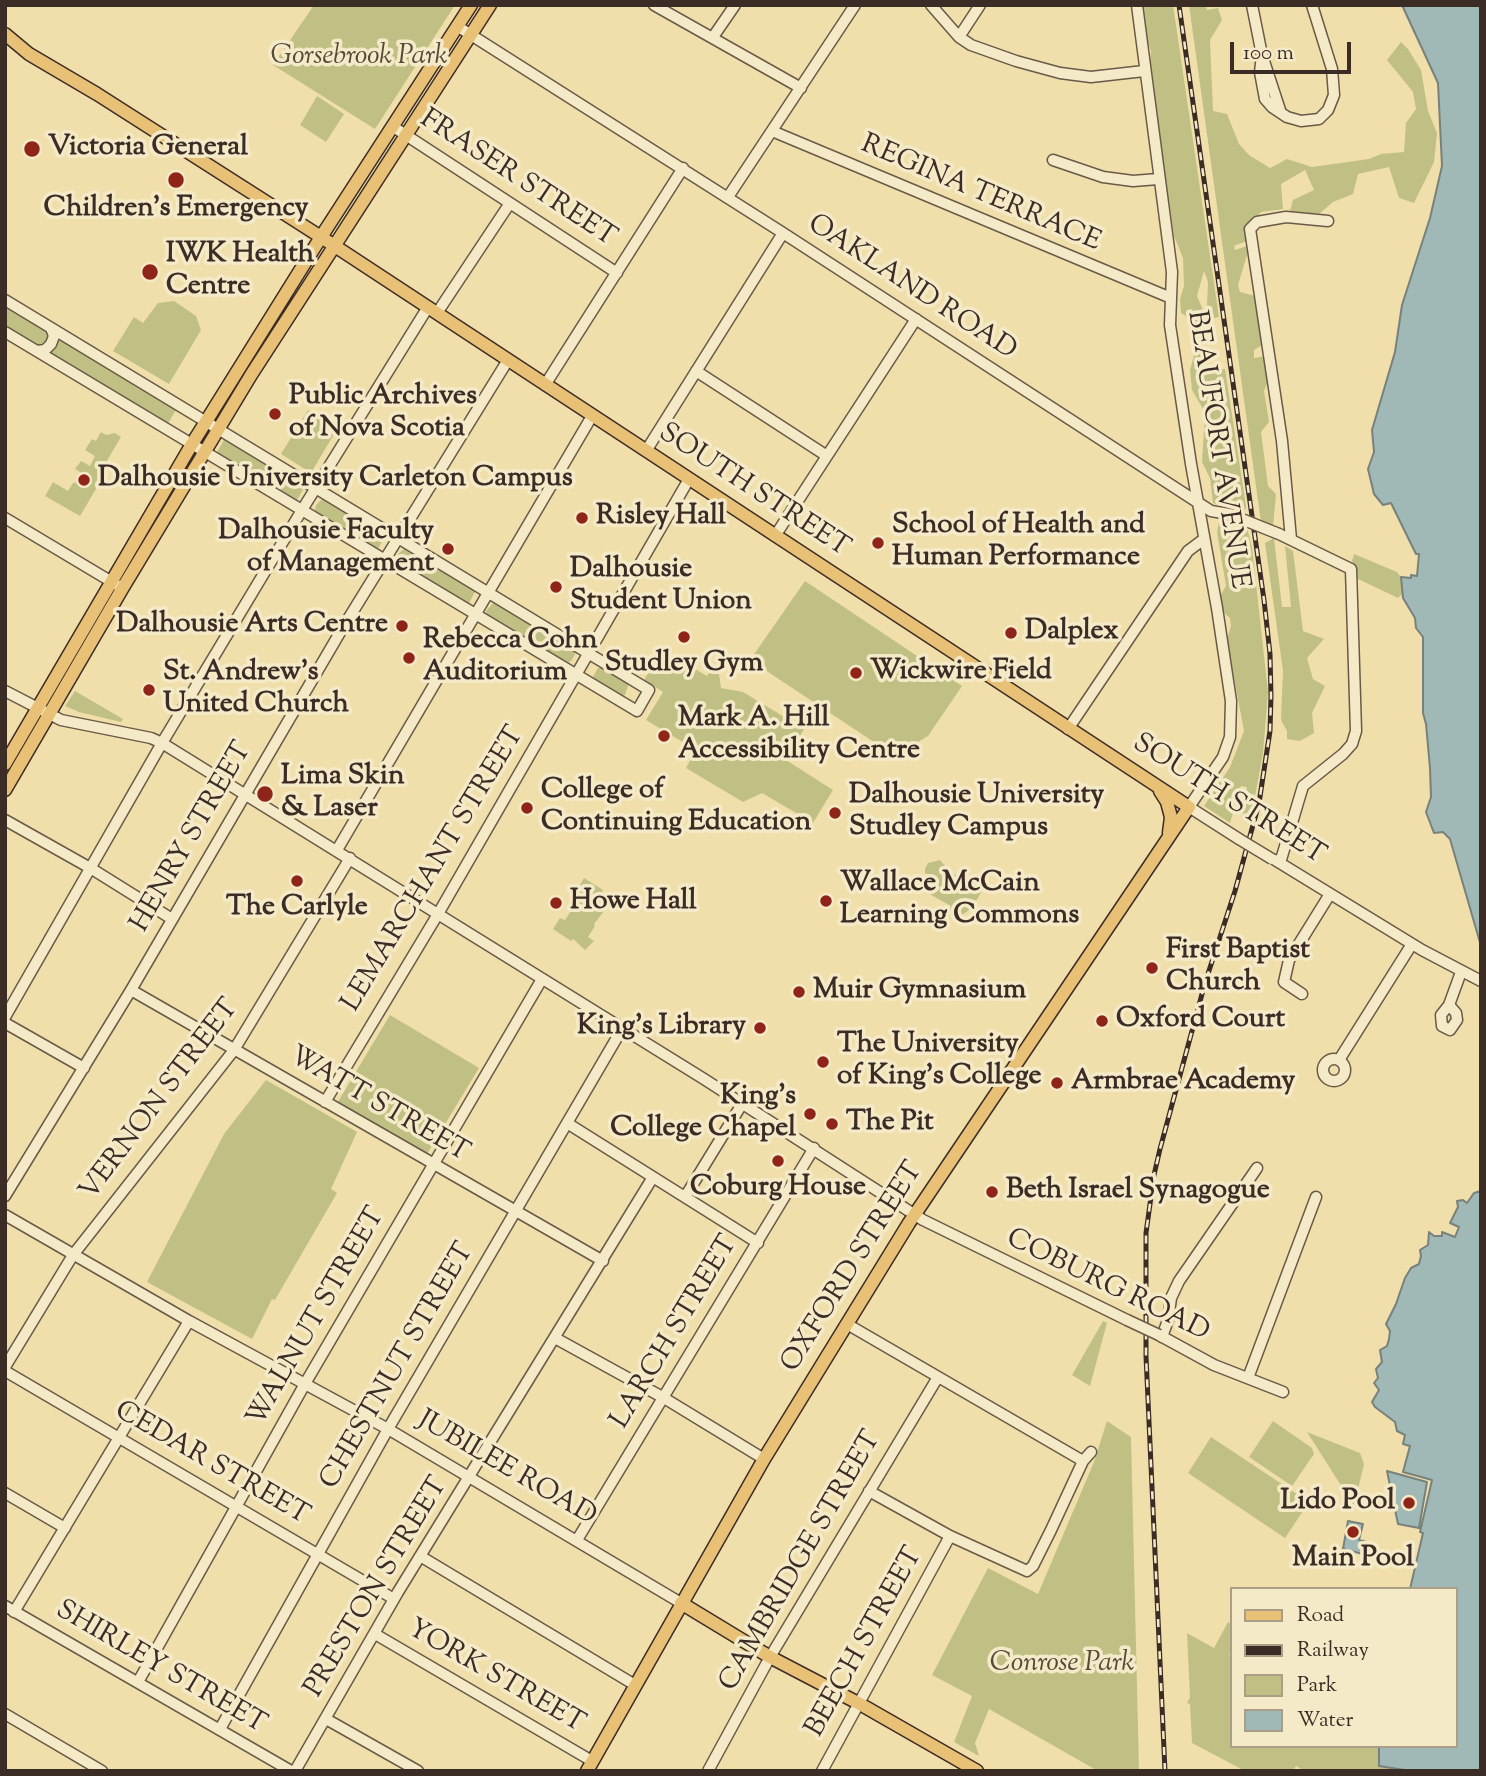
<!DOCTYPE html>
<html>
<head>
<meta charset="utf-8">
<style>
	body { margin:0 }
	#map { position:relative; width:1486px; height:1776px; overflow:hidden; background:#f0dfab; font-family:"Sorts Mill Goudy",serif }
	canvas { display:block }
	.frame { position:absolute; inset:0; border:7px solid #3c2c26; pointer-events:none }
	.legend { position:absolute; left:1230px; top:1587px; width:228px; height:161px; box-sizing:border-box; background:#f5eac8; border:2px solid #ab9e87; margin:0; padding:9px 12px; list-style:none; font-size:21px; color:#3c2c26 }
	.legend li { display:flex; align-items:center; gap:14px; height:35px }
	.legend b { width:35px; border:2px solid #ab9e87 }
	.scale { position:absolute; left:1230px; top:42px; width:121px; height:32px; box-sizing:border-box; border:4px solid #3c2c26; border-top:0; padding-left:9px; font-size:21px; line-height:24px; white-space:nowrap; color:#3c2c26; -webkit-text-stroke:5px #f5eac8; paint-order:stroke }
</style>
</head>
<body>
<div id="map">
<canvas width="1486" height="1776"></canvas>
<div class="frame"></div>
<ul class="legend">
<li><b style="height:9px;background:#e8c076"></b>Road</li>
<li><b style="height:9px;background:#3c2c26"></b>Railway</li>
<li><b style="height:19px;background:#c0c084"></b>Park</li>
<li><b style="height:19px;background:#a0b9b6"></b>Water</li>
</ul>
<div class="scale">100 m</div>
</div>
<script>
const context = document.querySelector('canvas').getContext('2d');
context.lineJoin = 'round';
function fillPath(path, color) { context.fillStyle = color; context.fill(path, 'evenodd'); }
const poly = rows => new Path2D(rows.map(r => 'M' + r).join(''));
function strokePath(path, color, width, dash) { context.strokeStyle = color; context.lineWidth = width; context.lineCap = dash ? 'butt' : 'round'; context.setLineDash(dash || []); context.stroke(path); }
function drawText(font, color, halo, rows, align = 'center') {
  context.font = font + ' "Sorts Mill Goudy",serif'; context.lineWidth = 7; context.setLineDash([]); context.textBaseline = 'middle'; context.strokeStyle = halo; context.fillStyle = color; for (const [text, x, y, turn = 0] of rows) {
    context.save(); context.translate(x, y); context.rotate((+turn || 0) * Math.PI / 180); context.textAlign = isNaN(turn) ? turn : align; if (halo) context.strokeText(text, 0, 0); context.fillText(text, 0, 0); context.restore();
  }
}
fillPath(poly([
	[314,5,455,5,375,129,273,65],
	[1141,5,1173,5,1219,317,1214,318,1207,305,1208,282,1204,271,1197,296,1203,310,1198,320,1205,371,1225,369,1246,506,1244,516,1213,503,1210,478,1202,462,1205,415,1203,409,1192,390,1190,370,1196,348,1190,338,1191,328,1186,316,1181,313,1180,299,1184,286,1183,258,1174,236,1150,69,1151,51,1144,32],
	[1189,5,1206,5,1207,10,1218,8,1222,20,1210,40,1213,111,1227,114,1239,144,1249,155,1270,168,1287,159,1312,167,1369,159,1381,154,1404,152,1406,123,1416,109,1413,92,1387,60,1401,42,1408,49,1421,70,1428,111,1437,133,1434,162,1414,203,1399,198,1389,167,1358,174,1353,194,1333,202,1319,214,1290,211,1293,200,1314,190,1305,170,1281,184,1283,209,1261,212,1247,229,1249,240,1234,246,1235,250,1250,245,1238,285,1240,292,1255,296,1264,344,1254,350,1254,358,1266,356,1269,378,1264,391,1269,422,1261,432,1268,486,1276,494,1273,527,1261,522],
	[317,96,344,114,326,142,300,125],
	[174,301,196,316,201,330,169,384,113,351,134,317,143,323,158,303],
	[5,306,48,332,49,342,40,347,5,327],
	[57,337,176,410,167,425,48,352],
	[308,410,337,429,311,473,281,454],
	[101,432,106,435,115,433,121,437,102,469,106,472,80,516,45,496,53,482,68,491,73,483,78,482,81,477,80,472,75,469,81,461,90,466,95,456,85,450,92,439,96,441],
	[225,438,305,486,296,502,216,454],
	[322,499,383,535,384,538,378,549,374,549,314,513,316,505],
	[1228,520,1247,528,1252,547,1268,692,1263,753,1250,824,1242,819,1247,787,1241,786,1230,823,1204,806,1230,767,1244,731,1227,640,1231,626,1230,618,1222,611,1219,598,1226,586,1217,532,1219,522],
	[1274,538,1282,607,1291,607,1285,546,1293,551,1303,631,1324,639,1307,658,1313,679,1325,686,1312,713,1314,733,1300,741,1287,739,1287,731,1281,720,1283,671,1265,543],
	[404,549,476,590,468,605,396,562,398,554],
	[1354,554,1397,572,1401,577,1402,594,1398,598,1358,579,1352,561],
	[805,581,962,686,928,736,895,756,750,660],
	[494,602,576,652,572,660,568,663,486,615,486,611],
	[656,660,675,671,681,661,707,676,711,670,719,674,721,688,743,692,804,729,786,760,833,790,813,823,762,793,743,802,686,768,696,750,646,720,663,692,644,680],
	[598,668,602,668,629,683,625,695,620,696,594,680,593,677],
	[75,691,123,719,121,722,79,712,65,706],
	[940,860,949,871,961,878,974,885,978,879,986,884,972,908,962,915,961,921,949,910,951,906,926,892,935,881,934,877,925,873,925,869,928,863],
	[584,878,603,890,602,892,617,899,614,909,608,906,594,924,595,926,588,937,594,941,585,950,573,939,571,941,553,929,560,918,565,920,582,894,577,890],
	[390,1015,479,1068,427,1154,336,1105],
	[266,1080,357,1132,331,1189,337,1193,275,1300,272,1299,252,1339,147,1282,224,1134],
	[1103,1321,1107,1323,1090,1386,1072,1375],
	[1107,1421,1131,1437,1139,1771,1098,1771,989,1709,975,1743,979,1756,954,1742,972,1696,932,1675,988,1568,1038,1594,1094,1462],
	[1273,1421,1312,1448,1314,1454,1292,1486,1249,1457],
	[1307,1432,1360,1453,1364,1464,1354,1506],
	[1211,1437,1309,1502,1285,1538,1188,1473],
	[1228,1622,1232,1625,1232,1650,1229,1655,1232,1658,1232,1746,1379,1747,1381,1762,1411,1771,1305,1771,1296,1766,1293,1771,1245,1771,1192,1743,1190,1704,1187,1703,1190,1697,1187,1633,1214,1648]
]), '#c0c084');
const water = poly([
	[1402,5,1481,5,1481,946,1450,839,1443,832,1434,833,1426,812,1431,797,1430,768,1426,724,1423,713,1423,637,1416,628,1415,618,1403,598,1401,577,1411,578,1411,575,1417,576,1419,554,1416,554,1391,503,1383,505,1374,494,1368,469,1374,452,1372,430,1395,352,1402,305,1430,218,1442,166,1438,83,1402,5],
	[1481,1191,1481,1771,1411,1771,1379,1766,1379,1747,1376,1746,1456,1746,1456,1589,1410,1589,1423,1533,1420,1532,1432,1480,1403,1472,1410,1446,1403,1444,1405,1435,1397,1431,1395,1422,1375,1407,1372,1402,1379,1390,1374,1383,1378,1378,1376,1369,1382,1362,1380,1350,1387,1346,1389,1339,1390,1331,1386,1324,1396,1304,1405,1278,1411,1268,1419,1264,1421,1256,1420,1250,1428,1245,1429,1232,1434,1236,1442,1236,1442,1232,1455,1237,1459,1227,1450,1223,1458,1207,1457,1201,1463,1200,1467,1203,1474,1193,1481,1191],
	[1387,1471,1427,1482,1419,1528,1398,1524,1387,1471],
	[1348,1521,1363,1524,1359,1540,1370,1543,1367,1555,1343,1549,1348,1521]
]);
fillPath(water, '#a0b9b6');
strokePath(water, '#78817c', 2);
const minor = poly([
	[654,5,801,88],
	[931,5,959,37,971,45,1016,61,1060,73,1091,77,1144,71],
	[1137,5,1172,272,1170,325,1191,464,1217,608,1231,701,1230,737,1223,757,1189,807,1239,839],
	[1252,5,1262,55,1280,110],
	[457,26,783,233,1211,511,1229,514],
	[713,37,735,5],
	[959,37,980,5],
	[1262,55,1260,72,1265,99,1272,107,1287,117,1301,121,1319,119,1328,110,1334,95,1332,69,1312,5],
	[392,126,617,273],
	[772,131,1171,298],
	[1053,160,1103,177,1133,181,1158,179],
	[728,197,855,5],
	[5,300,649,690,637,711,5,332],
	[437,313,510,203],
	[37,351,45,350,51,344,54,336,51,328],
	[696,371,827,456],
	[545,385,683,168],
	[646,451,783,233],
	[5,518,117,585],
	[1279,534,1351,569,1356,731,1352,744,1343,754,1303,786,1280,863],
	[775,536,916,319],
	[1291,539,1282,441,1250,229,1257,222,1286,217,1328,221],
	[5,691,61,720,151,738,162,743,704,1079,923,1220,1127,1320],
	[1068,729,1188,551,1204,539],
	[5,820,92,869,172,919],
	[337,850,592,416],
	[1275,860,1422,950,1481,981],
	[131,990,603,1261],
	[1302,994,1284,982,1289,960,1330,894],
	[1449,1005,1456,1013,1457,1020,1450,1030,1442,1026,1441,1015,1449,1005,1461,972],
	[5,1017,162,743,302,510,428,307],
	[5,1023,84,1068],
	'1323 1070a11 11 0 1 1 22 0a11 11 0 1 1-22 0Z',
	[1339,1060,1412,944],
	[325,1102,438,914,689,479],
	[567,1123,758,1243],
	[5,1196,131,990,342,629,508,360],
	[685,1197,742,1104],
	[5,1215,189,1321,388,1429,681,1603],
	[847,1324,1083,1461],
	[1159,1335,1214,1365,1283,1392],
	[1162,1337,1168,1320,1171,1298,1179,1281,1257,1168],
	[555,1338,664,1398,764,1459],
	[5,1367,73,1255,234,1050,350,858],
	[5,1371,394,1599],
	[1248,1378,1316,1197],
	[869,1491,950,1536,1027,1571,1033,1566,1051,1530,1083,1461,1091,1452],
	[5,1493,65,1528],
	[577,1540,814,1148],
	[420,1556,635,1685],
	[5,1606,291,1771],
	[14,1612,189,1321],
	[375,1634,592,1761],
	[138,1682,306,1382,542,979],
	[5,1714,102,1771],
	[326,1719,418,1771],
	[220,1729,388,1429,622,1029],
	[295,1771,398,1592,653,1177],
	[708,1771,770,1657,938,1377],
	[822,1771,950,1536]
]);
const major = poly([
	[5,34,29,54,97,94,321,237,1189,807,909,1223,764,1459,587,1771],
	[5,764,192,444,321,237,471,5],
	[5,790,122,589,251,375,490,5],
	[1160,791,1167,802,1171,817,1169,833],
	[681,1603,770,1657,860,1704,977,1771]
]);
strokePath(minor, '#695947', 13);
strokePath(major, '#3c2c26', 15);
strokePath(minor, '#f5eac8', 10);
strokePath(major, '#e8c076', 12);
const rail = poly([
	[1165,1771,1146,1356,1146,1233,1154,1175,1160,1149,1205,983,1235,891,1259,803,1270,731,1271,696,1270,654,1264,600,1179,5]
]);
strokePath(rail, '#3c2c26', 5);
strokePath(rail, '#f5eac8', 2.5, [8]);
const minorBridge = poly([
	[1229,514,1279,534],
	[1239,839,1272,859],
	[1127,1320,1159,1335]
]);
strokePath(minorBridge, '#695947', 13, []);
strokePath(minorBridge, '#f5eac8', 10);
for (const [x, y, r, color] of [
	[32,149,9,"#8f2418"],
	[176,180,9,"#8f2418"],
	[150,272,9,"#8f2418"],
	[275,414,7,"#8f2418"],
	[84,480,7,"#8f2418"],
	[582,518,7,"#8f2418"],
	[878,543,7,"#8f2418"],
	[448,549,7,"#8f2418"],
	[556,587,7,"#8f2418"],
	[402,626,7,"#8f2418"],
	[1011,633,7,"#8f2418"],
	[684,637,7,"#8f2418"],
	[409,658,7,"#8f2418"],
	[856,673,7,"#8f2418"],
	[149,690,7,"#8f2418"],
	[664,736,7,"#8f2418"],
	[265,794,9,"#8f2418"],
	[527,808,7,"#8f2418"],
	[835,813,7,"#8f2418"],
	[297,881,7,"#8f2418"],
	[826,901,7,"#8f2418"],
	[556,903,7,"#8f2418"],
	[1152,968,7,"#8f2418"],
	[799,992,7,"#8f2418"],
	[1102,1021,7,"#8f2418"],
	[760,1028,7,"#8f2418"],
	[823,1062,7,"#8f2418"],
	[1057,1083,7,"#8f2418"],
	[810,1114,7,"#8f2418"],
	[832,1124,7,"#8f2418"],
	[778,1161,7,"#8f2418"],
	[992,1192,7,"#8f2418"],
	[1409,1503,7,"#8f2418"],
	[1353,1532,7,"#8f2418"]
]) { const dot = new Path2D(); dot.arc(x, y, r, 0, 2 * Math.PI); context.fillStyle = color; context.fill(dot); strokePath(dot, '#f5eac8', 2.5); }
drawText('italic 28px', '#564a39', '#f5eac8', [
	["Gorsebrook Park",359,58],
	["Conrose Park",1062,1665]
]);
drawText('bold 28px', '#3c2c26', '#f5eac8', [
	["Victoria General",48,149],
	["Children's Emergency",176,210,"center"],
	["IWK Health",166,256],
	["Centre",166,288],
	["Public Archives",289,398],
	["of Nova Scotia",289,430],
	["Dalhousie University Carleton Campus",98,480],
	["Risley Hall",596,518],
	["School of Health and",892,527],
	["Human Performance",892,559],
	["Dalhousie Faculty",434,533,"right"],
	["of Management",434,565,"right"],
	["Dalhousie",570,571],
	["Student Union",570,603],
	["Dalhousie Arts Centre",388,626,"right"],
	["Dalplex",1025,633],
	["Rebecca Cohn",423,642],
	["Auditorium",423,674],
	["Studley Gym",684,665,"center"],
	["Wickwire Field",870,673],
	["St. Andrew's",163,674],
	["United Church",163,706],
	["Mark A. Hill",678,720],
	["Accessibility Centre",678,752],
	["Lima Skin",281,778],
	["& Laser",281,810],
	["College of",541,792],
	["Continuing Education",541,824],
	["Dalhousie University",849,797],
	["Studley Campus",849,829],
	["Wallace McCain",840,885],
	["Learning Commons",840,917],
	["Howe Hall",570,903],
	["The Carlyle",297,909,"center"],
	["First Baptist",1166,952],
	["Church",1166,984],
	["Muir Gymnasium",813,992],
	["Oxford Court",1116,1021],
	["King's Library",746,1028,"right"],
	["The University",837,1046],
	["of King's College",837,1078],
	["Armbrae Academy",1071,1083],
	["King's",796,1098,"right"],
	["College Chapel",796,1130,"right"],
	["The Pit",846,1124],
	["Coburg House",778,1189,"center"],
	["Beth Israel Synagogue",1006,1192],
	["Lido Pool",1395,1503,"right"],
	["Main Pool",1353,1560,"center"]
], 'left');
drawText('28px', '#3c2c26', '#f5eac8', [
	["FRASER STREET",517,180,33],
	["REGINA TERRACE",980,195,23],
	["OAKLAND ROAD",911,289,33],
	["BEAUFORT AVENUE",1216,450,81],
	["SOUTH STREET",753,492,33],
	["SOUTH STREET",1228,801,32],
	["HENRY STREET",193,838,-60],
	["LEMARCHANT STREET",435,870,-59],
	["VERNON STREET",161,1101,-53],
	["WATT STREET",378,1106,30],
	["OXFORD STREET",854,1268,-58],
	["COBURG ROAD",1107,1287,26],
	["WALNUT STREET",318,1318,-60],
	["LARCH STREET",676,1333,-59],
	["CHESTNUT STREET",399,1367,-60],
	["CEDAR STREET",211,1465,30],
	["JUBILEE ROAD",506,1470,30],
	["CAMBRIDGE STREET",802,1562,-60],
	["PRESTON STREET",378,1588,-59],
	["BEECH STREET",866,1643,-61],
	["SHIRLEY STREET",160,1669,30],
	["YORK STREET",495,1678,30]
]);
</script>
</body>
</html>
